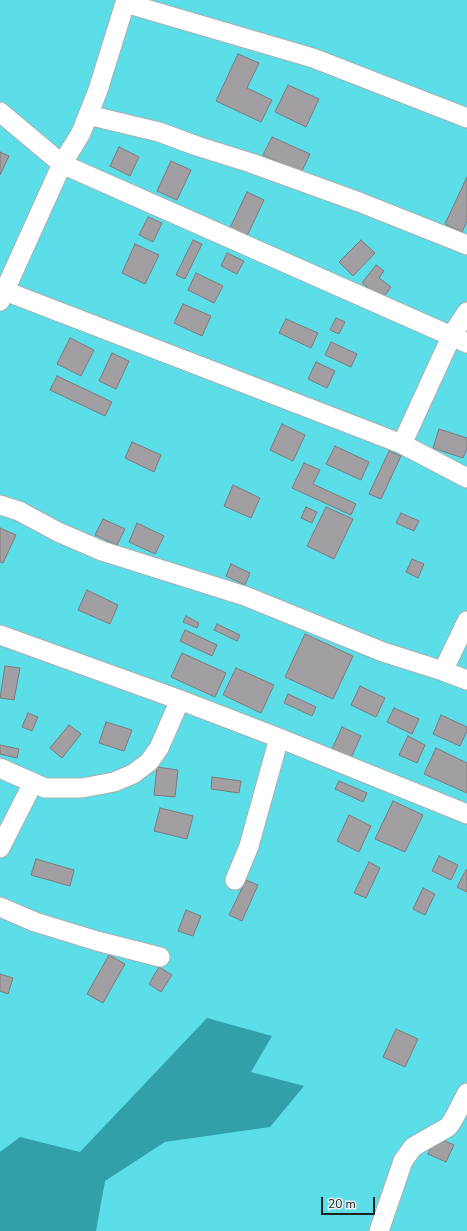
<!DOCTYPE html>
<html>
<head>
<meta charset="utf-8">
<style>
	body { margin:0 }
	#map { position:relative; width:467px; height:1231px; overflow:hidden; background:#dbe1e1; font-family:"Nunito Sans",sans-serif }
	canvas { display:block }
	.scale { position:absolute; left:321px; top:1197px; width:54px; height:18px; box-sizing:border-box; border:2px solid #202222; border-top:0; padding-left:5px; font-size:12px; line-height:14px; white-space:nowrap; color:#202222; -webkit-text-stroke:3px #e8eeee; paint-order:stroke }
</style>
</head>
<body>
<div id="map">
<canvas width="467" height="1231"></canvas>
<div class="scale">20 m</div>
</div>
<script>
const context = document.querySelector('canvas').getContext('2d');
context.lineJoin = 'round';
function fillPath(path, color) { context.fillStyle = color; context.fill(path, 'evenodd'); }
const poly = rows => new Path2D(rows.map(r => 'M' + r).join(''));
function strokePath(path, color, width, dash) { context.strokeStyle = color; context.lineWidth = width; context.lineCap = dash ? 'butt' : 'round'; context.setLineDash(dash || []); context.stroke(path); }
fillPath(poly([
	[0,0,467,0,467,1231,0,1231]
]), '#5cdee9');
fillPath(poly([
	[207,1018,272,1036,251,1072,304,1086,270,1127,165,1142,105,1181,96,1231,0,1231,0,1152,20,1137,80,1152]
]), '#32a0a9');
const building = poly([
	[238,54,259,63,247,88,272,100,261,122,216,101,238,54],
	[288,85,319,99,306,127,275,112,288,85],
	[272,137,310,154,301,173,263,155,272,137],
	[119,147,139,157,130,176,110,166,119,147],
	[0,152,9,156,0,175,0,152],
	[171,161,191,170,177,200,157,191,171,161],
	[467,177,467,221,462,232,445,224,467,177],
	[247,192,264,200,247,236,230,228,247,192],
	[148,217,162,223,153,242,139,235,148,217],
	[193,240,202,244,185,279,176,275,193,240],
	[361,240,375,253,353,276,339,262,361,240],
	[135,244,159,255,145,284,122,273,135,244],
	[227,253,244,261,237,274,221,266,227,253],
	[376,265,384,271,379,278,391,287,382,299,362,283,376,265],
	[196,273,223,286,214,303,188,290,196,273],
	[183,304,211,316,202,336,174,323,183,304],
	[336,318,345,322,339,334,330,330,336,318],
	[286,319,318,333,311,348,279,333,286,319],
	[70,338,94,350,81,376,57,364,70,338],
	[331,342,357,354,351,367,325,355,331,342],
	[112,353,129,361,116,389,99,381,112,353],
	[316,362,335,371,327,388,308,379,316,362],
	[57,376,112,402,105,416,50,390,57,376],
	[282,424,305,435,293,461,270,450,282,424],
	[439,429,467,438,467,448,463,458,433,448,439,429],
	[132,442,161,455,154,472,125,458,132,442],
	[335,446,369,462,361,480,326,464,335,446],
	[389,451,401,456,381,499,369,494,389,451],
	[304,463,320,470,313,484,356,504,351,515,292,488,304,463],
	[233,485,260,498,251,518,224,506,233,485],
	[306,507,317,512,312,523,301,518,306,507],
	[326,507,353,519,334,559,307,546,326,507],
	[401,513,419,521,414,531,396,523,401,513],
	[103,519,125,529,117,545,95,535,103,519],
	[137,523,164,536,155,554,129,542,137,523],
	[0,528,16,535,3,563,0,562,0,528],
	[412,559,424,564,418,578,406,572,412,559],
	[231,564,250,573,245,585,226,576,231,564],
	[87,590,118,605,110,624,78,610,87,590],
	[186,616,199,623,197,628,183,622,186,616],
	[217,624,240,635,237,641,214,630,217,624],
	[185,630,217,645,212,656,180,641,185,630],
	[305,634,353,656,333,699,285,677,305,634],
	[182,653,226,673,215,697,171,677,182,653],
	[5,666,20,668,14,700,0,698,5,666],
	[236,668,274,685,261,713,223,695,236,668],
	[360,686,385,698,376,717,351,705,360,686],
	[288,694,316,707,312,716,284,703,288,694],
	[394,708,419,719,412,734,387,722,394,708],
	[28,713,38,717,32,731,22,727,28,713],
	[441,715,467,727,467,731,460,746,433,734,441,715],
	[106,722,132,730,124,751,99,743,106,722],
	[69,725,81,734,62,758,50,748,69,725],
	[342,727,361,736,351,758,332,749,342,727],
	[408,736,425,745,417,763,399,755,408,736],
	[0,745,19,749,17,758,0,754,0,745],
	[436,748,467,763,467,793,424,774,436,748],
	[157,767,178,770,175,797,154,795,157,767],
	[212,777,241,781,239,793,211,789,212,777],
	[339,781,367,793,363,802,335,789,339,781],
	[393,801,423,815,405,852,375,839,393,801],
	[160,808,193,816,187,839,154,831,160,808],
	[349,815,371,826,359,852,337,841,349,815],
	[439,856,458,865,451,880,432,871,439,856],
	[36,859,74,870,70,886,31,875,36,859],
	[369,862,380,868,366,898,354,893,369,862],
	[466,870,467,870,467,892,457,887,466,870],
	[246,880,258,885,242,921,229,915,246,880],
	[423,888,435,894,425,915,413,909,423,888],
	[186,910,201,916,193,936,178,931,186,910],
	[109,955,125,964,103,1003,87,994,109,955],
	[159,967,172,975,161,992,149,984,159,967],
	[0,974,13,978,8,994,0,991,0,974],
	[396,1029,418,1039,405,1067,383,1057,396,1029],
	[436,1137,454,1145,446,1162,428,1154,436,1137]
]);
fillPath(building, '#a29fa2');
strokePath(building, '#7e7a7e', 1);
const street = poly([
	[125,3,313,58,467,118],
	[0,112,62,164,467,343],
	[88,115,159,132,197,146,251,163,359,202,467,245],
	[0,289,402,444,467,478],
	[0,301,62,164,81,133,98,90,126,0],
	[402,444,452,335,467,312],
	[0,505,19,511,58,532,102,551,245,596,383,652,443,671,467,680],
	[0,635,180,700,279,738,467,814],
	[443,671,467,621],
	[0,768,45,788,82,788,114,782,133,774,149,762,159,748,180,700],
	[0,848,33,783],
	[235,880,249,846,279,738],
	[0,907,35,922,97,941,160,957],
	[379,1231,403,1161,413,1147,448,1127,453,1120,467,1093]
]);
strokePath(street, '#a9aeaf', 21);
strokePath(street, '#fff', 19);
</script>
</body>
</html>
